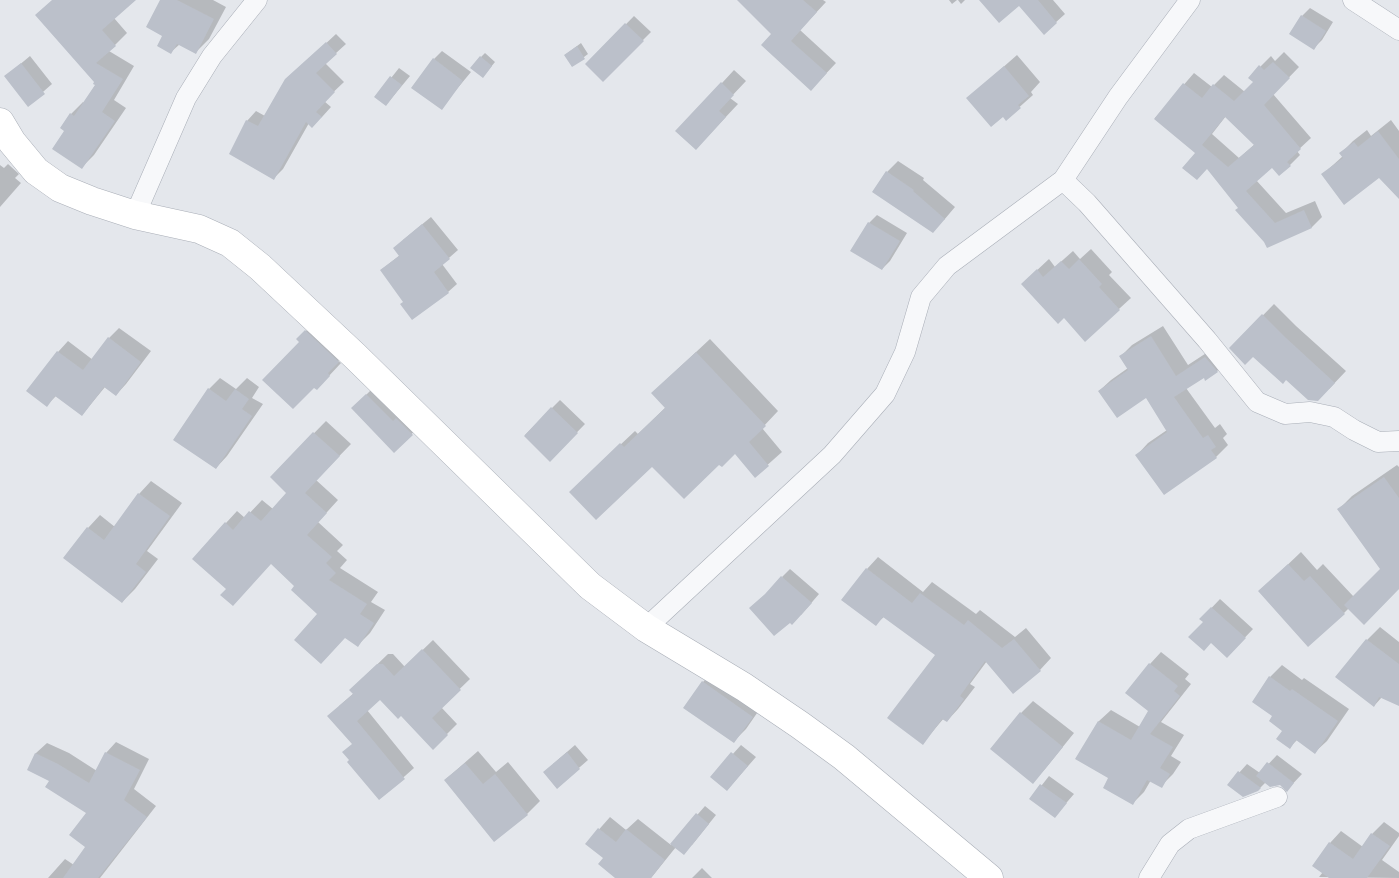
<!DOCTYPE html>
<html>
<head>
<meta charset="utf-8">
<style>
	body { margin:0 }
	canvas { display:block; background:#e4e7ec }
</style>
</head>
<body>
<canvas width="1399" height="878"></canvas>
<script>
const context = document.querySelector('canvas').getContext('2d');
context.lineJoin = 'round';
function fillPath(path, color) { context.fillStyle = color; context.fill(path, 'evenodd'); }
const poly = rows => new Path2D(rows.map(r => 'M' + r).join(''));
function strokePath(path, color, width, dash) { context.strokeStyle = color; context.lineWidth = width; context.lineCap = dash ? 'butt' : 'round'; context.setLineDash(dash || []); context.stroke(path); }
fillPath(poly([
	[52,0,133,0,114,18,127,33,109,51,134,66,114,100,126,108,94,155,82,167,66,130,71,114,83,102,84,103,96,84,96,81],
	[162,0,213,0,226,7,209,39,196,52,180,44,171,52,164,36],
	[739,0,823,0,826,2,800,30,836,63,820,80],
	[949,0,957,0,952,4],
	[958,0,965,0,961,4],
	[1032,0,1053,0,1065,14,1044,33],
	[1310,8,1333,22,1322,40,1314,48,1302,16],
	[634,16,651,32,603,80,587,64],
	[336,34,346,44,325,63,344,82,324,101,331,107,322,117,309,123,283,169,274,178,247,121,256,111,265,116,293,74],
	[581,43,588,54,572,66,565,55],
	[442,51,471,72,441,108,434,59],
	[1284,52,1299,67,1273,94,1311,138,1297,151,1300,155,1290,165,1272,167,1256,180,1286,213,1315,201,1322,217,1312,227,1268,246,1197,152,1155,118,1194,73,1212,87,1224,75,1245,92,1254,82,1249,78,1271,56,1275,61],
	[1226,116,1255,144,1239,158,1212,134],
	[485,53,495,62,486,73,481,57],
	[1017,55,1040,82,1031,92,1033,95,1006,119,1003,116,968,98],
	[30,56,52,84,28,105,6,76],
	[399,68,410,76,386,105,376,97],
	[734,70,746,81,730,98,738,104,708,136,722,83],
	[1391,120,1399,131,1399,197,1379,176,1323,174,1343,156,1341,153,1353,141,1367,130,1371,136],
	[898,161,924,178,923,180,955,207,944,220,887,172],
	[8,164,19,174,15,178,21,183,0,207,0,165,4,168],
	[877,215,907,233,890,261,882,269,869,223],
	[431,217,458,250,442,264,457,284,448,292,381,270,400,255,403,240],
	[1091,249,1112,272,1109,275,1131,298,1085,340,1034,273,1049,259,1055,267,1073,251,1080,259],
	[1274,304,1296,326,1346,371,1329,389,1286,379,1253,355,1231,348],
	[317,320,349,350,338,361,341,363,328,377,314,386,301,342,298,339],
	[1163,326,1188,365,1217,346,1229,360,1217,371,1204,377,1186,388,1215,428,1220,424,1227,434,1223,438,1228,445,1216,457,1164,493,1137,455,1148,443,1167,430,1146,396,1099,391,1111,380,1128,368,1121,356,1132,345],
	[119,328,151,351,126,384,116,395,105,387,82,415,56,396,47,405,28,391,58,352,68,341,93,360,109,338],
	[710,339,778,411,762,428,782,452,755,476,735,453,719,463,652,465,585,478,635,431,638,434,666,407,667,379],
	[220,378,236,389,247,378,259,387,252,398,263,404,227,456,216,468,209,389],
	[379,382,425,421,394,451,353,408],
	[560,400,585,424,550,460,525,435],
	[326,421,351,444,316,480,338,500,318,522,343,545,337,551,347,560,340,568,378,592,371,602,385,610,370,633,358,645,319,614,296,586,271,563,227,589,226,523,237,511,245,518,262,500,273,509,288,493,271,477],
	[1397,465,1399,467,1399,589,1349,608,1344,613,1260,591,1301,552,1317,570,1323,564,1354,597,1382,569,1339,509,1352,496],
	[151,481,182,503,147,551,158,559,135,589,122,602,88,528,100,515,115,527,139,494],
	[878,557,923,592,932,582,976,614,980,610,1015,637,1026,628,1051,658,1040,670,987,661,970,684,975,687,958,709,947,721,944,718,923,743,936,654,885,616,876,624,867,569],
	[790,569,819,594,801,615,782,577],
	[1220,599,1253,629,1235,648,1201,619],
	[1380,627,1399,642,1399,705,1382,697,1374,706,1337,677,1367,640],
	[433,640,470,679,441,707,457,724,433,748,401,714,380,698,367,710,414,768,379,799,353,743,339,706,354,693,361,680,388,654,393,654,405,667],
	[1161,652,1189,674,1185,679,1191,684,1161,722,1184,735,1171,756,1181,762,1173,774,1161,786,1151,780,1144,792,1132,804,1110,778,1077,758,1099,721,1111,710,1140,727,1150,710,1150,664],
	[1282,665,1302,680,1304,678,1349,709,1327,741,1315,752,1297,740,1290,747,1270,677],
	[715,669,764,703,746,729,734,741,703,682],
	[1033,701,1074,733,1045,769,1033,782,1021,713],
	[116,742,149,759,134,789,156,806,100,878,48,878,65,859,74,865,87,847,87,813,51,781,29,770,36,753,47,743,69,753,97,771,106,753],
	[575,745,588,760,557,787,553,764],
	[741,745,756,757,727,790,712,777],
	[478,751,496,772,508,762,540,801,527,814,494,840,445,780],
	[1277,755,1302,774,1287,790,1280,784,1266,782,1258,790,1229,784,1247,764,1260,773],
	[1049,776,1074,794,1055,816,1031,799],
	[705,806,716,815,692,845,676,847,651,878,617,878,605,858,587,843,610,817,626,830,638,819,671,845],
	[1384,822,1399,833,1399,836,1382,860,1399,872,1399,878,1319,877,1323,872,1330,843,1341,831,1363,847,1372,834],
	[702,868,712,878,692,878]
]), '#0003');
fillPath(poly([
	[52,0,136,0,102,30,116,46,96,63,123,79,102,112,115,121,82,169,52,149,64,131,60,128,70,113,74,116,95,85,93,84,94,82,35,15],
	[160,0,177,0,214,19,196,54,177,44,171,54,157,46,162,36,146,27],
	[737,0,803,0,817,12,791,41,827,73,811,91,761,45,771,34],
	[979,0,1038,0,1057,23,1044,35,1019,6,999,23],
	[1301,15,1326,31,1314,50,1289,34],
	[625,23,644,41,603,82,585,64],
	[326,42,337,54,316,73,335,92,316,112,322,117,312,128,306,122,274,180,229,154,246,120,258,126,285,79],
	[577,46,585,59,572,67,564,55],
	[480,56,492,66,483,78,470,68],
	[433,58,463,81,442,110,411,88],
	[1273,62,1290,78,1264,105,1301,149,1287,162,1291,166,1279,176,1272,168,1246,191,1275,223,1304,210,1312,228,1267,248,1264,242,1235,210,1238,208,1207,169,1197,180,1182,168,1195,153,1154,119,1183,83,1202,98,1213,84,1234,101,1253,82,1248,78,1259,65,1264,70],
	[1225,117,1254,145,1228,167,1202,145],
	[21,63,45,94,28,107,4,76],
	[1004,66,1029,96,1018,105,1021,108,1006,121,1003,117,991,127,966,98],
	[390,76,402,85,386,106,374,97],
	[721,82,734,95,719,111,726,117,696,150,675,131],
	[1378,131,1399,159,1399,199,1379,178,1344,205,1321,174,1343,158,1339,153,1354,142,1358,147],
	[886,171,914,190,913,191,945,219,933,233,872,192],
	[868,222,900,241,882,270,850,251],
	[422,224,450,259,434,272,449,293,412,320,400,304,403,302,380,270,399,256,393,248],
	[1079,259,1102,284,1099,287,1120,310,1085,342,1064,318,1058,324,1021,284,1037,269,1043,277,1061,261,1069,269],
	[1262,314,1285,337,1335,383,1318,401,1308,400,1286,380,1283,384,1253,357,1245,365,1229,348],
	[305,330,339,362,328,373,330,376,317,390,314,388,293,409,262,380,299,342,296,339],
	[1151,336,1176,376,1205,357,1218,372,1205,381,1204,378,1174,397,1203,438,1208,435,1216,447,1211,450,1217,458,1164,495,1135,455,1167,432,1146,398,1117,418,1098,391,1128,370,1119,356],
	[108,337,141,362,116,396,104,387,82,416,55,396,47,407,26,391,57,351,83,370],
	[696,352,766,426,749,442,769,466,755,478,735,454,722,467,719,465,684,499,652,467,596,520,569,492,620,443,624,447,665,408,651,393],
	[208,388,226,401,235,389,249,399,242,409,252,416,216,469,173,440],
	[366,394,393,421,396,418,413,435,394,453,351,408],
	[551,407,578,433,550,462,524,436],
	[313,432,340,456,305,493,327,513,307,535,332,557,326,563,336,573,329,580,367,604,360,614,374,623,358,647,345,638,321,664,294,640,317,614,291,590,294,586,271,564,233,606,220,595,226,589,192,559,225,522,233,530,249,511,261,521,286,493,270,477],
	[1384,477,1399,498,1399,589,1364,625,1344,605,1380,569,1337,509],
	[138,493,170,516,136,564,146,572,122,603,63,558,87,527,104,540],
	[1288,564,1304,581,1310,576,1345,614,1308,647,1258,591],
	[866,568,912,603,920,593,964,625,968,620,1002,648,1014,639,1041,671,1013,694,985,661,960,696,964,699,947,722,942,719,923,745,887,718,935,655,883,617,876,626,841,600],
	[781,576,812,603,792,625,790,623,774,636,749,608,765,594],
	[1211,607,1246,638,1227,658,1211,643,1204,651,1188,637,1203,622,1199,619],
	[1366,639,1399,664,1399,706,1379,697,1374,707,1335,677],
	[422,649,461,690,432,718,448,735,433,750,401,716,398,719,380,700,357,721,405,779,379,800,347,762,349,760,342,752,352,744,327,716,353,694,349,690,377,664,383,664,394,676],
	[1149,663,1178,686,1174,691,1180,696,1150,734,1173,747,1160,768,1170,774,1162,788,1147,780,1133,805,1103,788,1108,778,1075,759,1098,721,1131,740,1148,711,1125,693],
	[1269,676,1290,691,1292,689,1338,721,1315,754,1296,740,1290,749,1276,739,1282,731,1269,721,1272,716,1252,702],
	[702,681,753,717,734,743,683,708],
	[1020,712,1063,747,1033,784,990,749],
	[105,752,140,770,124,800,147,817,98,878,63,878,85,847,69,835,86,813,45,787,49,781,27,770,35,753,58,764,89,783],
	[567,752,580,769,557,789,543,772],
	[731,752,748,766,727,791,710,777],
	[1267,762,1294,783,1287,792,1280,785,1270,787,1256,776],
	[465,763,483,784,495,774,528,815,494,842,444,780],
	[1238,771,1261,788,1258,791,1243,797,1227,785],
	[1040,784,1067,803,1055,818,1029,799],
	[696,813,709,824,684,855,670,844],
	[598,828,616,842,626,829,665,860,651,878,615,878,598,864,603,858,585,844],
	[1371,833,1390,846,1367,878,1329,878,1312,866,1329,842,1353,859]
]), '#bbc0ca');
const street = poly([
	[1353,0,1399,30],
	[1063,180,1087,203,1207,340,1257,402,1285,414,1310,412,1334,417,1354,430,1378,442,1399,441],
	[135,215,186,98,212,56,257,0],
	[646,628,832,455,885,394,905,352,921,297,947,266,1063,180,1118,97,1190,0],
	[1149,878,1170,844,1189,829,1277,797]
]);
const secondary = poly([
	[0,122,12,142,36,171,60,188,92,201,135,215,199,229,230,243,260,267,355,356,590,586,646,628,744,687,800,725,844,757,989,878]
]);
strokePath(street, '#a9aeb7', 21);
strokePath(secondary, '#a9aeb7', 29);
strokePath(street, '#f7f8fa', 20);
strokePath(secondary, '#fff', 28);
</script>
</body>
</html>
